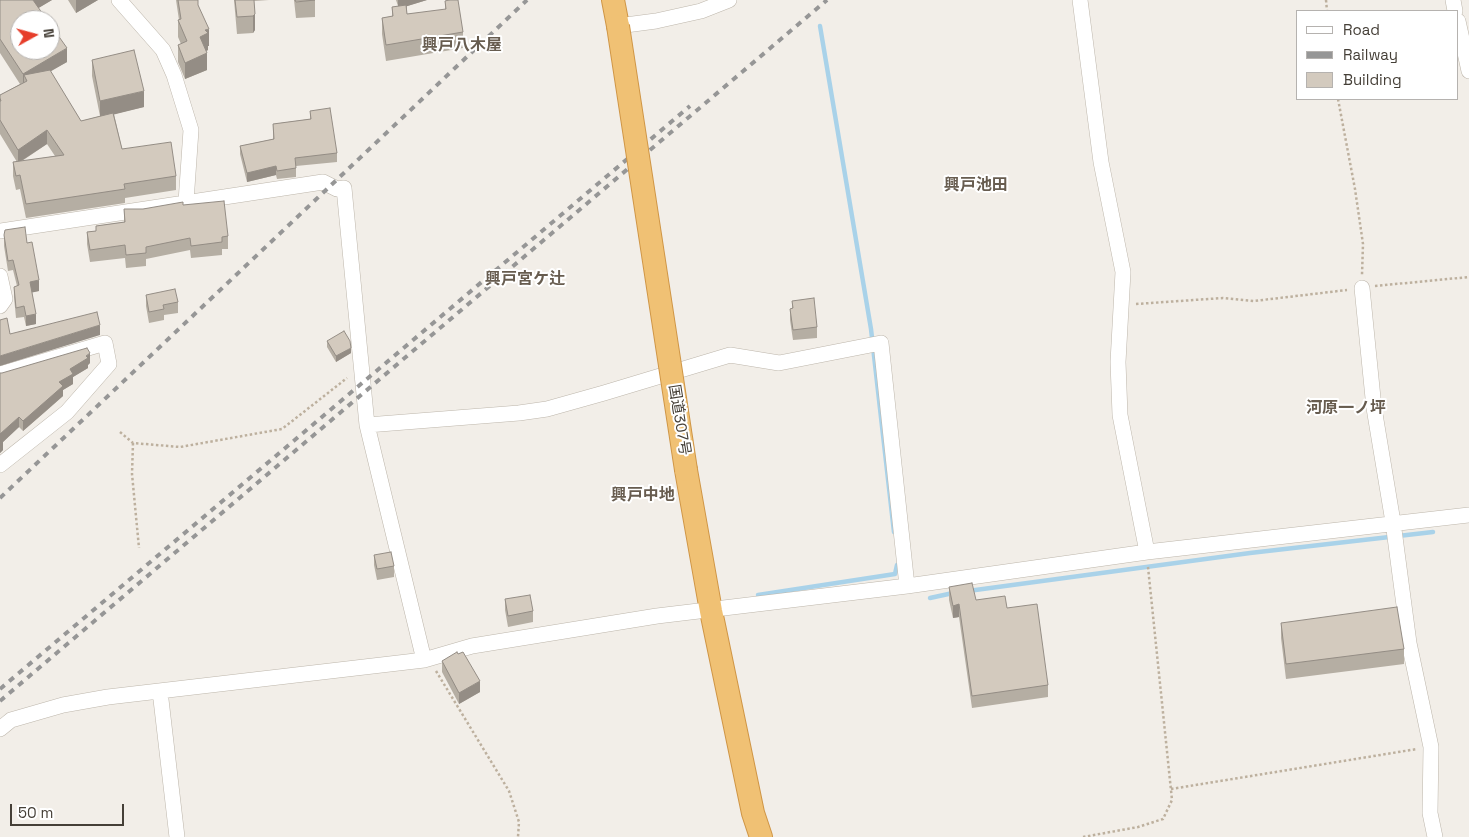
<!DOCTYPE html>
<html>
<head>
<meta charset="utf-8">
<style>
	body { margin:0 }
	#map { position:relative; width:1469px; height:837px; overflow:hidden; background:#f2eee8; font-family:"Space Grotesk",sans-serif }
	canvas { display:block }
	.legend { position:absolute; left:1296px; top:10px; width:162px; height:90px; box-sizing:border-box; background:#fff; border:1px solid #b5b2af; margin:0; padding:6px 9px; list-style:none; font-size:15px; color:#453f37 }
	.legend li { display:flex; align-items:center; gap:10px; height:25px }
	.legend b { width:25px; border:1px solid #b5b2af }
	.north { position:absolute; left:10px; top:10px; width:50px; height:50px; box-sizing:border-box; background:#fff; border:1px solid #b5b2af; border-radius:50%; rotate:83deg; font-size:14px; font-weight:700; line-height:20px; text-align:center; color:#453f37 }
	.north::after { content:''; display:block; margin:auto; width:18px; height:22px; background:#e63e2b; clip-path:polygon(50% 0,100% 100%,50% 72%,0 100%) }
	.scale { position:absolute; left:10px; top:804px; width:114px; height:22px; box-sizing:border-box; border:2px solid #453f37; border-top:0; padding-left:6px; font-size:15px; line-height:18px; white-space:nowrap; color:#453f37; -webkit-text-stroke:4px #fff; paint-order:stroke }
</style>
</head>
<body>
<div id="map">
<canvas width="1469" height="837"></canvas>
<ul class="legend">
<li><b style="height:6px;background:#fff"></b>Road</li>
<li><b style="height:6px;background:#969696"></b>Railway</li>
<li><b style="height:14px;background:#d3cabe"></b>Building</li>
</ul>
<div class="north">N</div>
<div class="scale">50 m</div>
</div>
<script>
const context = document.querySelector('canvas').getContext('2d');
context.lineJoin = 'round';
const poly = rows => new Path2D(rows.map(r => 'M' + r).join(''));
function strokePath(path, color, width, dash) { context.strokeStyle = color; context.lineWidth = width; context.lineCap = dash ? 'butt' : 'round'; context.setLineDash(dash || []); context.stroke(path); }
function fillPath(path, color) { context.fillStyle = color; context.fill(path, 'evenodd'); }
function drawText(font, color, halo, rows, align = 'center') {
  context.font = font + ' "Space Grotesk","Noto Sans JP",sans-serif'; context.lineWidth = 4; context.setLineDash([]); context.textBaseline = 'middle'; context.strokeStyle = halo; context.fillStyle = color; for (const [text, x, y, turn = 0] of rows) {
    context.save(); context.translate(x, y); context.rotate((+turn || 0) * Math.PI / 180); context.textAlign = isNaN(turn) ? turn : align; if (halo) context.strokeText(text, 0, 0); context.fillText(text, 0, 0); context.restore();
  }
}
strokePath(poly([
	[820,26,871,329,894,532],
	[968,591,1250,553,1433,532],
	[758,595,895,574,897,565],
	[930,598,953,593]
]), '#a9d2e9', 4.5);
const minor = poly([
	[119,0,163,50,174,75,191,130,186,202],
	[1080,0,1101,162,1123,272,1118,362,1120,415,1147,552],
	[1453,0,1455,11],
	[1458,21,1469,71],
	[618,26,656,21,701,11,729,0],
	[0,231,323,182,337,189,344,188,367,425,424,660],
	[0,276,5,299,0,306],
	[1362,288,1374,408,1393,522,1409,643,1431,747,1430,813,1435,837],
	[0,374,105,343,109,364,67,412,0,465],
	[367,425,519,413,547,409,604,393,730,355,779,363,881,343,907,586],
	[160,691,177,837],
	[0,729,11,720,63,705,108,697,424,660,472,646,657,616,907,586,1147,552,1469,515]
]);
const highway = poly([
	[613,0,618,26],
	[686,470,711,611,753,813,761,837]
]);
strokePath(minor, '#bdb6ab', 16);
strokePath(highway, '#cf9545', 24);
strokePath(poly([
	[1326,0,1327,11],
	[1338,99,1355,189,1363,244,1362,275],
	[1375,286,1469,277],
	[1136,304,1223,298,1254,301,1347,290],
	[120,432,133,443,180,447,282,429,347,378],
	[133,443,132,474,139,548],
	[436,671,509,791,519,822,518,837],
	[1171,789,1417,749],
	[1083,837,1138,827,1163,819,1172,800,1148,567]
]), '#bdb09e', 2.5, [2.5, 2.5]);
strokePath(minor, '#fff', 15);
strokePath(highway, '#f0c174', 22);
strokePath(poly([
	[0,498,527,0],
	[0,689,690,106],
	[0,701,827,0]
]), '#969696', 4, [6, 6]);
const highwayBridge = poly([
	[618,26,686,470]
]);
strokePath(highwayBridge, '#cf9545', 24, []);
strokePath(highwayBridge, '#f0c174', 22);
fillPath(poly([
	[0,0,52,0,38,8,67,62,50,71,81,121,100,116,92,76,92,60,144,107,114,114,122,149,176,176,176,190,125,198,125,203,26,218,20,189,16,190,13,176,13,162,17,162,0,134,0,95,20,84,0,53],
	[47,144,55,156,22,161],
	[68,0,98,0,76,13],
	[176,0,198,0,198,5,209,46,208,46,208,50,206,51,207,70,185,79,178,62,178,45,181,44,178,37,178,20,179,20],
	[234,0,269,0,254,1,255,30,253,33,237,34],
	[294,0,315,0,315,17,296,18],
	[396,0,427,0,407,6,407,14,445,10,445,1,463,32,463,48,386,61,382,34,382,18,392,16,392,7,398,6],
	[310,111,337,153,337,162,296,166,296,177,277,179,276,175,247,182,240,154,240,146,273,139,273,124,310,119],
	[183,205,228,236,228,249,222,249,222,255,191,258,190,250,146,259,146,266,126,268,125,258,90,262,87,244,87,232,96,231,96,226,124,222,124,209,143,209],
	[4,235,27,243,39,291,32,292,36,324,26,326,24,317,16,318,14,297,14,287,17,286,13,270,8,271,4,246],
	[146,295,178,302,178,313,164,315,164,320,149,323,146,306],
	[792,301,817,327,817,338,793,340,790,320,790,309,792,308],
	[327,341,351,353,336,362,327,347],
	[90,363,88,365,88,368,73,377,73,384,63,390,63,396,45,412,23,431,19,427,3,442,3,450,0,453,0,373,2,373],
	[374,555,394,566,394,577,377,580,374,565],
	[949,587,976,600,1007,608,1048,685,1048,697,972,708,959,617,953,618,949,600],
	[505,599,533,611,533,622,508,627,505,610],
	[1281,623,1404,649,1404,664,1286,679,1281,638],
	[442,661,480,692,459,704,442,672]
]), '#b5aea3');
fillPath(poly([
	[32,0,52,0,32,12],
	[76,0,98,0,76,13],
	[398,0,427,0,398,9],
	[255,14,255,30,253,33,253,16],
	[209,29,209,46,208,46,208,50,200,54,200,37,205,30],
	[67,48,67,62,27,85,27,81,24,75,24,87,23,88,23,74],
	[207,53,207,70,185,79,185,63],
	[144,91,144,107,100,118,100,101],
	[47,130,47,144,18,163,18,150],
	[276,166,276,175,247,182,247,173],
	[39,280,39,291,30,293,30,282],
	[36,314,36,324,26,326,26,316],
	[100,325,100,335,0,366,0,356],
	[351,348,351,353,336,362,336,356],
	[90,353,90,363,88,365,88,368,73,377,73,384,63,390,63,396,23,431,23,421,59,382,70,369],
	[19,417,19,427,3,442,3,450,0,453,0,434],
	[959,604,959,617,953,618,953,606],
	[480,681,480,692,459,704,459,693]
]), '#948d85');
const building = poly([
	[0,0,33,0,47,20,20,20,20,50,50,50,50,24,67,48,23,74,0,39,0,0],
	[178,0,198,0,198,5,209,29,205,30,208,33,200,37,207,53,185,63,178,45,187,41,178,20,181,19,178,0],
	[235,0,254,0,255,14,253,16,237,17,235,0],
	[295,0,315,0,296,2,295,0],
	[449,0,458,0,463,32,386,45,382,18,393,16,392,7,406,5,407,14,446,9,445,1,449,0],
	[134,50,144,91,100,101,92,60,134,50],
	[50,70,81,121,113,113,122,149,171,142,176,176,124,184,125,189,26,204,20,175,16,176,13,162,64,155,47,130,18,150,0,120,0,101,1,101,0,98,0,95,27,81,24,75,50,70],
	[330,108,337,153,295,158,296,168,277,171,276,166,247,173,240,146,274,139,273,124,311,119,310,111,330,108],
	[224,201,228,236,222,237,222,242,191,246,190,238,146,247,146,253,126,255,125,245,90,250,87,232,96,231,96,226,125,222,124,209,143,209,183,202,183,205,224,201],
	[25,227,27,243,32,242,39,280,30,282,36,314,26,316,24,306,16,308,14,287,19,285,13,260,8,261,4,235,5,230,25,227],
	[175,289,178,302,163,305,164,309,149,312,146,295,175,289],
	[814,298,817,327,793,330,790,309,793,308,792,301,814,298],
	[97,312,100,325,0,356,0,320,7,318,10,334,97,312],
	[344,331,350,341,351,348,336,356,327,341,344,331],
	[87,348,90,353,86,356,88,358,70,369,73,374,59,382,63,386,23,421,19,417,0,434,0,373,2,373,87,348],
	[391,552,394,566,377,569,374,555,391,552],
	[972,583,976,600,1005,596,1007,608,1037,604,1048,685,972,696,959,604,953,606,949,587,972,583],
	[530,595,533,611,508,616,505,599,530,595],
	[1397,607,1404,649,1286,664,1281,623,1397,607],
	[457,652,458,654,463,652,480,681,459,693,442,661,457,652]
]);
fillPath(building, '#d3cabe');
strokePath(building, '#948d85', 1);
drawText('15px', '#453f37', '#fff', [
	["国道307号",679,420,81]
]);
drawText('bold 16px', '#675c4f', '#fff', [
	["興戸八木屋",462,46],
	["興戸池田",976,186],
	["興戸宮ケ辻",525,280],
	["河原一ノ坪",1346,409],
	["興戸中地",643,496]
]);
</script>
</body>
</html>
